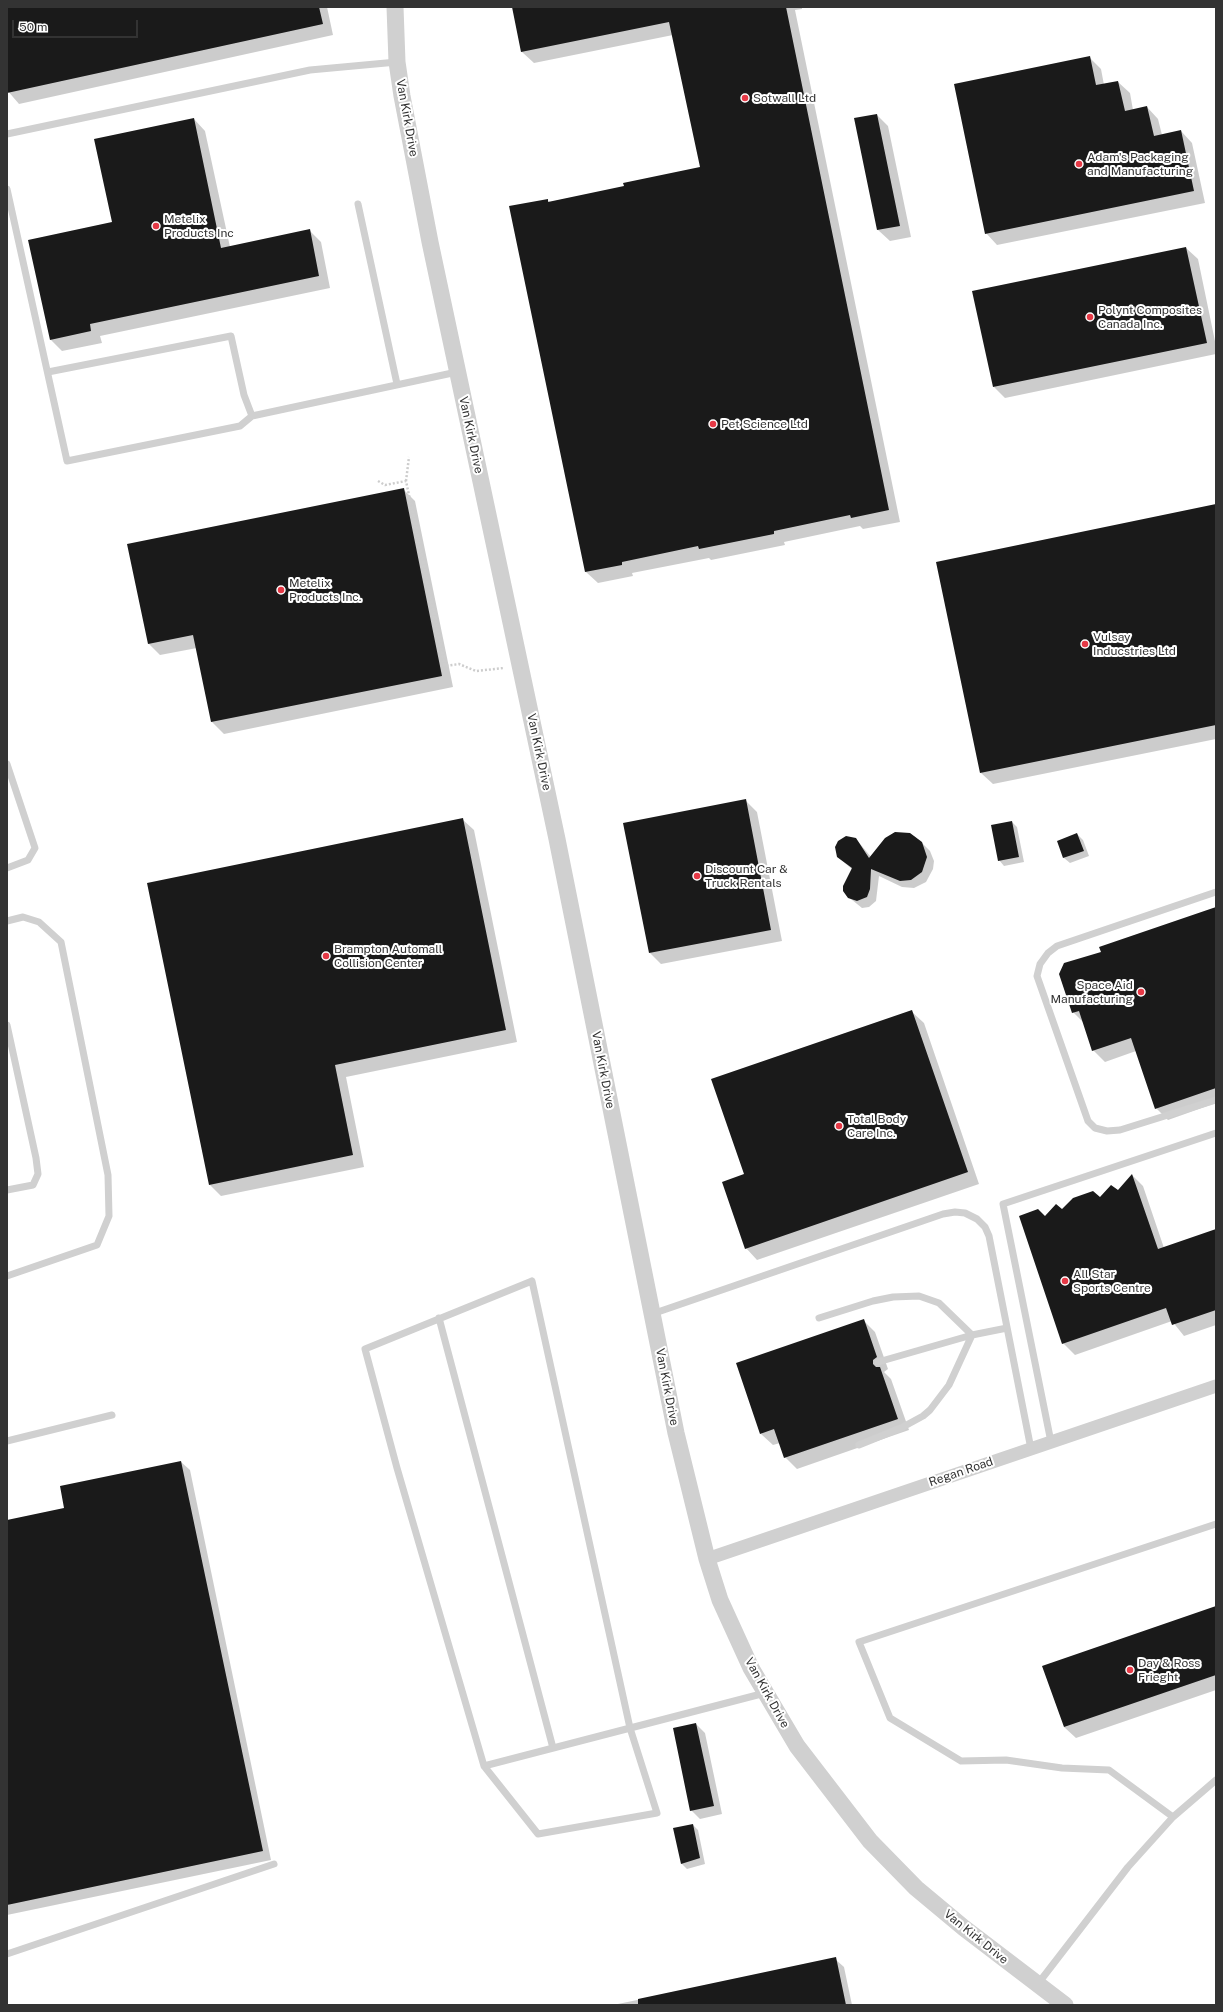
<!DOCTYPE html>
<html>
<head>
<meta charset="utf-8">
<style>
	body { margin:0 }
	#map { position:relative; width:1223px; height:2012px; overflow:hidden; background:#fff; font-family:"Public Sans",sans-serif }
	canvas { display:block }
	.frame { position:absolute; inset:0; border:8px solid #333; pointer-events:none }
	.scale { position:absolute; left:12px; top:20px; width:126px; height:18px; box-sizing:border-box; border:2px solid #333; border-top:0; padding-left:5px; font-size:12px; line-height:14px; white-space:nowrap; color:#333; -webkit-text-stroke:3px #fff; paint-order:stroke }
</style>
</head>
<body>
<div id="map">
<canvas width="1223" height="2012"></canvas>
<div class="frame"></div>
<div class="scale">50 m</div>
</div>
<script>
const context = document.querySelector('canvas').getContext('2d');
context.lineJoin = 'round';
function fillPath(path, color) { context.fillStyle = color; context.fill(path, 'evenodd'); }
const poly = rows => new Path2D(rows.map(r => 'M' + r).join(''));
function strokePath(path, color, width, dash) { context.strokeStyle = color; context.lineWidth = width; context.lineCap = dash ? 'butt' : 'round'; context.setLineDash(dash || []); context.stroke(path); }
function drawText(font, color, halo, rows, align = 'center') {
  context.font = font + ' "Public Sans",sans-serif'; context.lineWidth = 4; context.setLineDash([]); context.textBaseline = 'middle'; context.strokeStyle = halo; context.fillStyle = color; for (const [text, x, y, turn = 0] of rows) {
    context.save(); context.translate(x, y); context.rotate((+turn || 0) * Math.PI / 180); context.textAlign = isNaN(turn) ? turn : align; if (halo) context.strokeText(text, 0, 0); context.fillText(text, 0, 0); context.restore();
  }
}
fillPath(poly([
	[7,7,327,7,333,35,19,104,7,90],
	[513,7,802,7,802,9,795,10,900,522,863,529,860,526,784,542,785,545,711,560,709,558,632,573,633,576,598,583,586,572,510,207,547,200,550,202,625,187,701,168,673,35,534,63,522,52],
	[1089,57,1101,69,1104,85,1118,82,1130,93,1133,110,1147,107,1158,119,1162,135,1181,131,1192,143,1205,203,997,245,986,233],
	[877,115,888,126,911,237,890,241,878,230,856,119],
	[194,119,205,131,230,247,309,230,321,242,330,288,100,336,102,343,62,351,51,340,113,223],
	[1186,248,1198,259,1216,346,1216,354,1005,398,994,387],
	[403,489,415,501,453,687,224,734,212,722,197,648,160,655,149,644,128,545],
	[1216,505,1216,739,993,784,981,773],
	[745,800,757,812,782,941,661,964,650,953],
	[462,819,474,830,517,1042,346,1077,364,1167,221,1196,210,1185],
	[1012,822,1017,827,1024,862,1004,866,999,860],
	[895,833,906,833,914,836,922,843,930,851,934,861,933,869,926,882,914,888,902,887,879,876,876,901,869,907,862,908,846,895,853,870,839,858,856,839,871,857],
	[1077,834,1083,840,1089,856,1070,863,1064,858],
	[1216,908,1216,1103,1168,1120,1156,1108,1136,1051,1105,1062,1093,1050,1084,1023,1073,1012,1102,952],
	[912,1012,924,1023,979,1184,757,1260,746,1248],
	[1132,1175,1143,1186,1164,1248,1216,1230,1216,1325,1184,1336,1172,1321,1075,1355,1063,1343,1045,1217,1118,1191],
	[864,1321,875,1332,888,1369,884,1372,891,1379,909,1430,797,1469,785,1457,780,1443,773,1445,761,1434],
	[181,1462,190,1470,271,1860,7,1915,7,1521,65,1509],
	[1216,1607,1216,1690,1076,1738,1064,1727],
	[696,1724,705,1733,722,1814,700,1819,691,1810],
	[693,1825,698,1830,705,1864,687,1869,682,1864,674,1829],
	[835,1959,844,1967,852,2005,613,2005]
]), '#0003');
fillPath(poly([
	[7,7,319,7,323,24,7,93],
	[512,7,786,7,889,510,851,518,850,515,774,531,774,534,699,549,698,546,622,562,622,565,585,572,509,206,548,199,548,202,624,186,623,183,700,167,669,22,521,52],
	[1090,56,1096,85,1118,81,1125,111,1147,106,1154,136,1181,130,1194,191,985,234,954,84],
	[877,114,900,226,877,230,854,118],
	[194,118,221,248,310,229,319,276,90,324,91,331,50,340,28,240,112,222,94,139],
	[1186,247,1207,343,993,387,972,291],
	[404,488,442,676,211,722,193,635,148,644,127,544],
	[1216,504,1216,725,980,773,936,562],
	[746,799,771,930,649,953,623,823],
	[463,818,506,1030,335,1065,353,1155,209,1185,147,883],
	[1012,821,1019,857,998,861,991,825],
	[895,832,910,833,922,842,927,857,922,872,911,880,900,881,871,869,870,889,867,897,857,901,848,898,843,891,843,886,852,868,837,857,835,847,838,841,846,836,856,838,869,858,885,838],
	[1077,833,1084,851,1063,858,1057,841],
	[1216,907,1216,1088,1155,1109,1131,1038,1092,1051,1079,1011,1072,1013,1059,974,1064,963,1101,952,1099,947],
	[912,1010,968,1172,745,1249,722,1182,744,1174,711,1079],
	[1132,1174,1158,1249,1216,1229,1216,1310,1172,1325,1166,1308,1062,1344,1019,1216,1038,1209,1045,1216,1056,1204,1062,1209,1073,1198,1093,1191,1100,1197,1111,1185,1118,1190],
	[864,1319,877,1357,873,1360,873,1364,876,1367,880,1367,898,1419,784,1458,774,1429,760,1434,736,1363],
	[181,1461,263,1851,7,1905,7,1520,64,1508,60,1486],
	[1216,1606,1216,1675,1064,1727,1042,1666],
	[696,1723,714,1806,690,1811,673,1728],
	[693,1824,700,1858,681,1864,673,1828],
	[836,1957,846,2005,638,2005,638,1999]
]), '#1a1a1a');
strokePath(poly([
	[378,481,385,485,406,481,445,666,459,664,476,671,504,668],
	[406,481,409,457]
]), '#cdcdcd', 2.5, [2, 2]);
strokePath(poly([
	[7,134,310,70,397,62],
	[7,189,67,461,240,426,252,416,457,372],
	[358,204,397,384],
	[48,372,231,336,244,395,252,416],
	[7,764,35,848,28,860,7,868],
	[1216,892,1057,946,1048,953,1040,964,1037,976,1088,1121,1095,1128,1107,1131,1120,1130,1216,1100],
	[7,921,23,917,39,922,61,942,108,1175,109,1216,97,1245,7,1276],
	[7,1025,36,1158,38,1174,33,1185,7,1190],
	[532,1281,630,1728,657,1813,538,1834,484,1766,397,1468,365,1349,532,1281],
	[652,1314,943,1214,955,1212,965,1213,977,1219,985,1227,989,1236,1031,1449],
	[439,1318,553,1748],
	[819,1318,873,1301,893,1297,919,1296,939,1303,972,1335,949,1385,930,1410,923,1416,901,1428,859,1445],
	[878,1362,972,1335,1007,1328],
	[7,1441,112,1415],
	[1051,1442,1003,1204,1216,1133],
	[484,1766,765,1693],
	[1173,1817,1109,1770,1062,1768,1006,1760,961,1761,890,1718,859,1642,1216,1524],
	[7,1954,274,1864],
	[1037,1985,1128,1867,1173,1817,1216,1780]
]), '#d0d0d0', 7);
strokePath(poly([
	[707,1559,1216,1386]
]), '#d0d0d0', 13);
strokePath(poly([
	[395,7,397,62,402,96,430,242,557,839,676,1433,707,1559,720,1600,751,1668,797,1746,870,1841,916,1888,964,1928,1065,2005]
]), '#d0d0d0', 17);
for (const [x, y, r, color] of [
	[745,98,4,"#e63946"],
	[1079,164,4,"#e63946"],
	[156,226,4,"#e63946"],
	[1090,317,4,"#e63946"],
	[713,424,4,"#e63946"],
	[281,590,4,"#e63946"],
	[1085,644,4,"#e63946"],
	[697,876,4,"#e63946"],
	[326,956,4,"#e63946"],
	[1141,992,4,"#e63946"],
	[839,1126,4,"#e63946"],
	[1065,1281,4,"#e63946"],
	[1130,1670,4,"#e63946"]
]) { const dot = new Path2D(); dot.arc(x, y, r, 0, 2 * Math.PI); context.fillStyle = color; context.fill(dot); strokePath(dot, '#fff', 1.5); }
drawText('12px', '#333', '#fff', [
	["Sotwall Ltd",753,98],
	["Adam's Packaging",1087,157],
	["and Manufacturing",1087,171],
	["Metelix",164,219],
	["Products Inc",164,233],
	["Polynt Composites",1098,310],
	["Canada Inc.",1098,324],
	["Pet Science Ltd",721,424],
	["Metelix",289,583],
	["Products Inc.",289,597],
	["Vulsay",1093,637],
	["Inducstries Ltd",1093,651],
	["Discount Car &",705,869],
	["Truck Rentals",705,883],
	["Brampton Automall",334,949],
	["Collision Center",334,963],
	["Space Aid",1133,985,"right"],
	["Manufacturing",1133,999,"right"],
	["Total Body",847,1119],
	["Care Inc.",847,1133],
	["All Star",1073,1274],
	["Sports Centre",1073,1288],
	["Day & Ross",1138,1663],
	["Frieght",1138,1677]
], 'left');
drawText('12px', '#333', '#fff', [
	["Van Kirk Drive",407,118,80],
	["Van Kirk Drive",471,435,78],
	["Van Kirk Drive",539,752,78],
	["Van Kirk Drive",603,1070,79],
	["Van Kirk Drive",667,1387,79],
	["Regan Road",961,1472,-19],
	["Van Kirk Drive",767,1693,61],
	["Van Kirk Drive",976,1937,39]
]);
</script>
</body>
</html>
